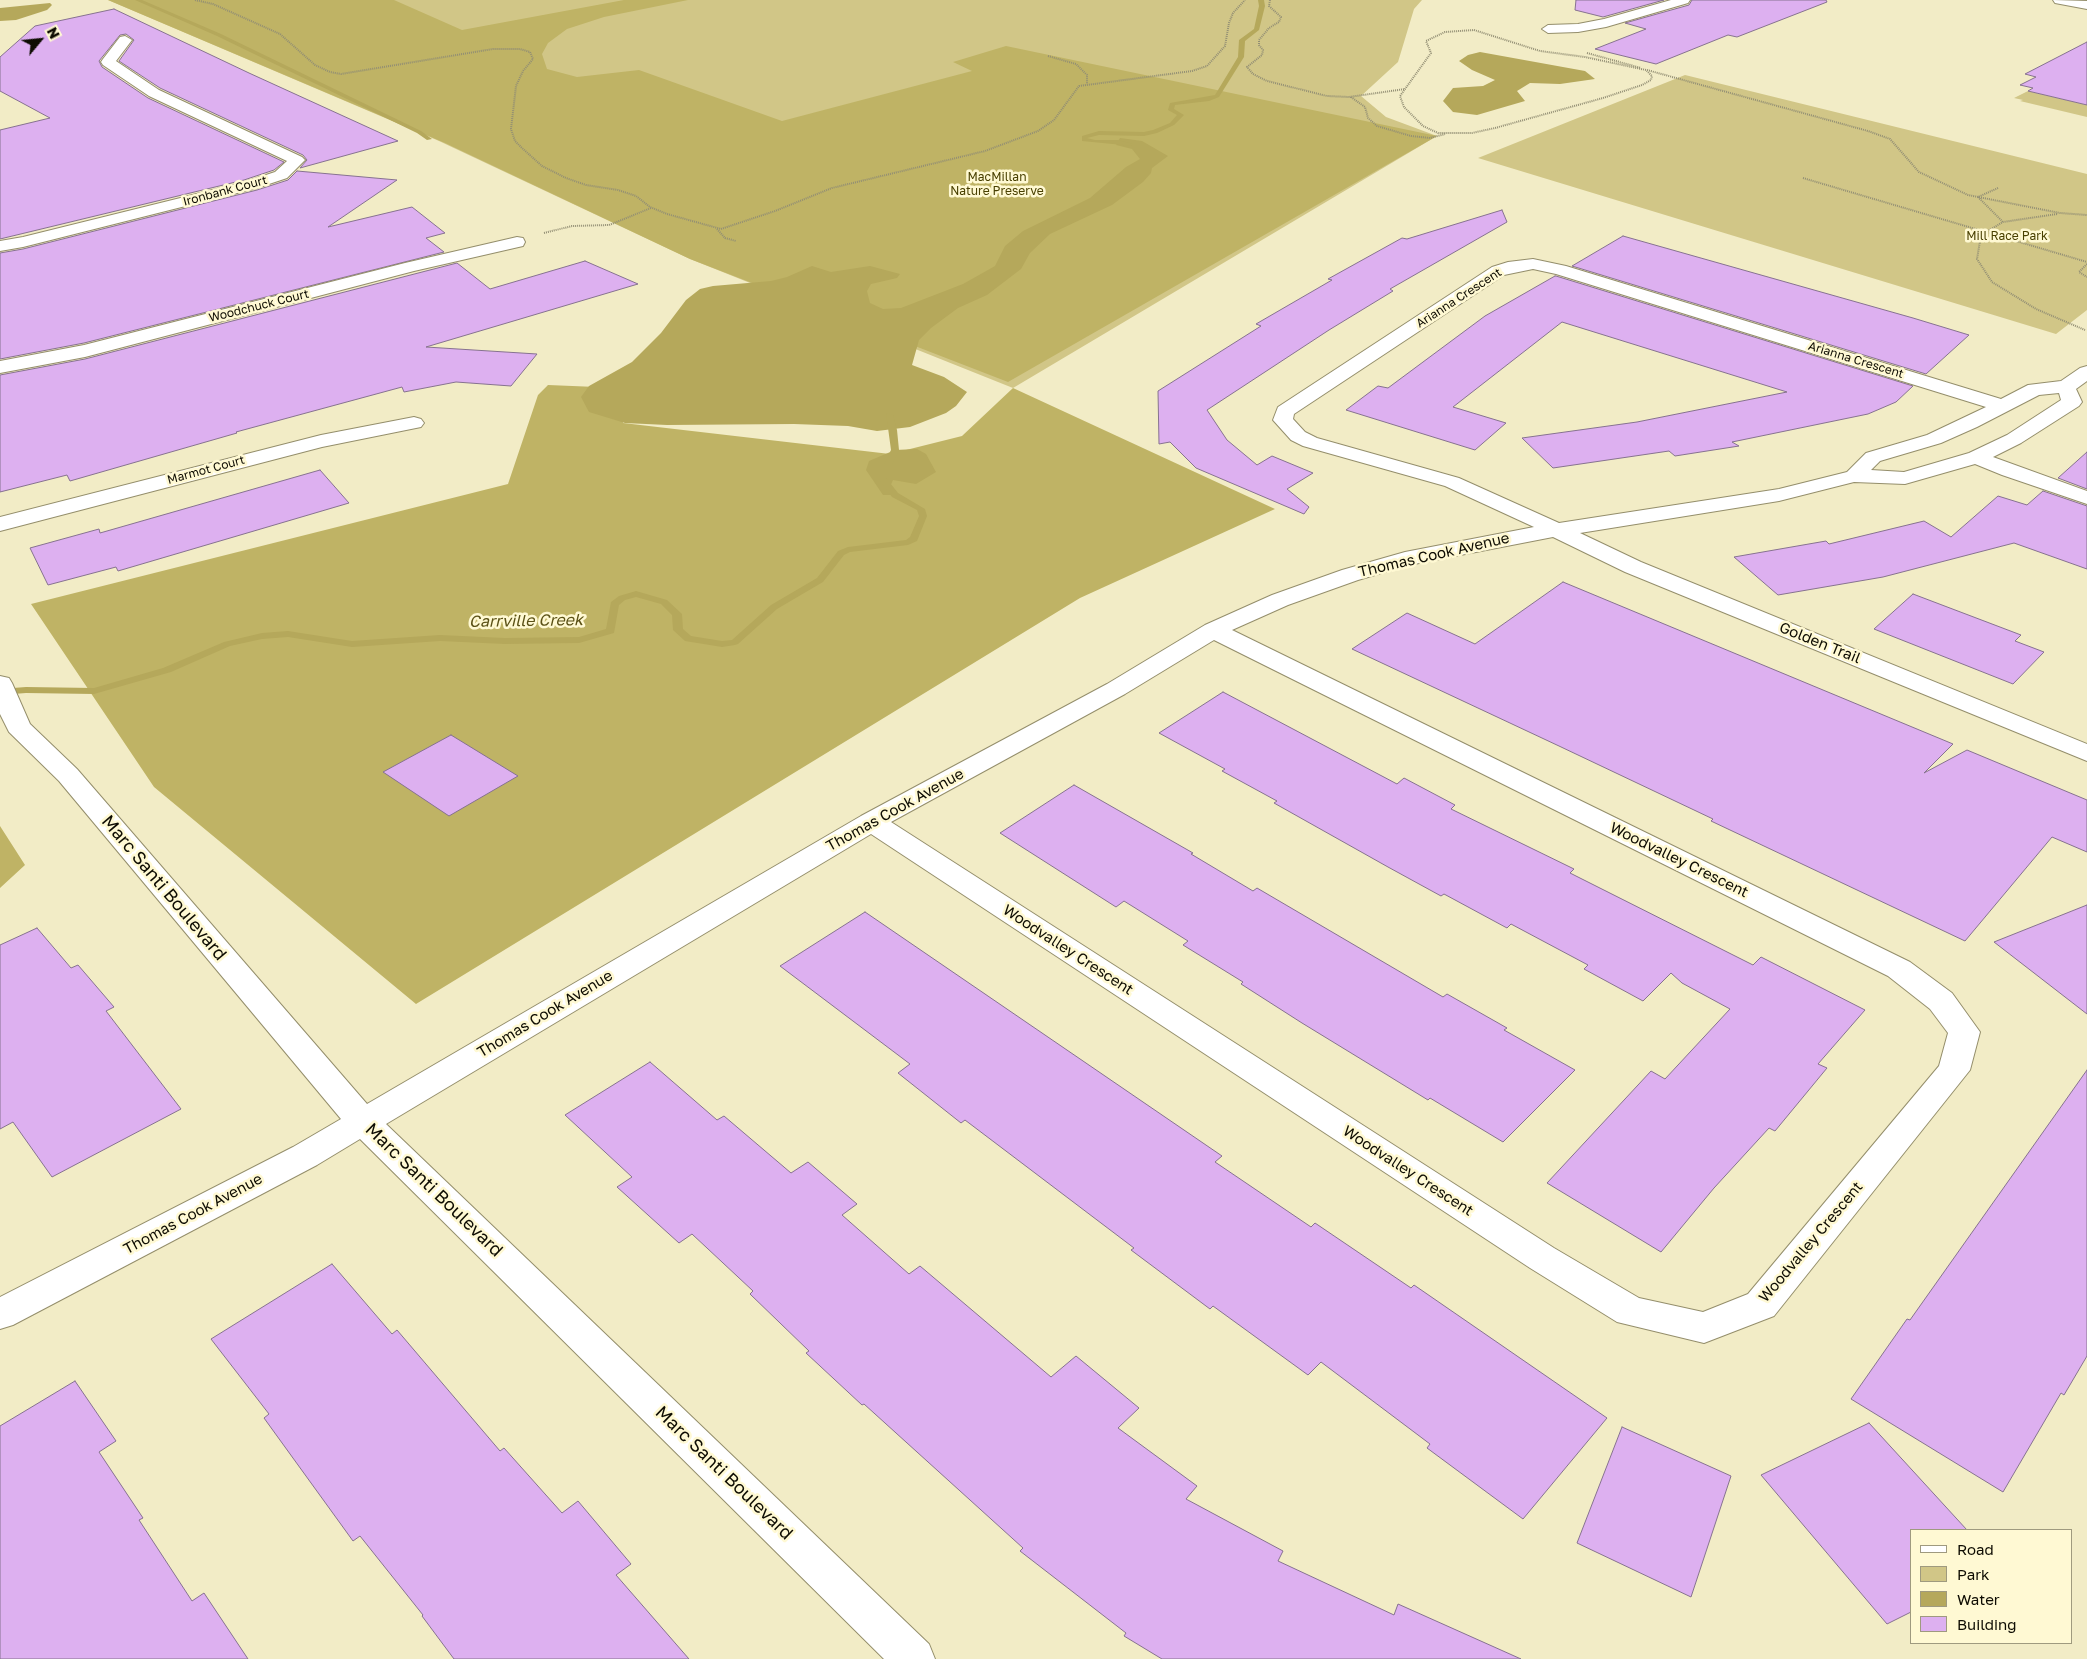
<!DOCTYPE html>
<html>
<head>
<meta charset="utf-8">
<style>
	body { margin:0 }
	#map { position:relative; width:2087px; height:1659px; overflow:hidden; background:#f2ecc6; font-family:"Golos Text",sans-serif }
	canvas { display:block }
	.legend { position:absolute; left:1910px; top:1529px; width:162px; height:115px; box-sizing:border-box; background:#fff9d3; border:1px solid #9f9a7f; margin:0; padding:6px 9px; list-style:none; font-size:15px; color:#0e0c02 }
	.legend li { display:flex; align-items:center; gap:10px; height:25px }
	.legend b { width:25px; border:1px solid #9f9a7f }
	.north { position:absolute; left:15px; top:15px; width:50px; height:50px; -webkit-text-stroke:4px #fff9d3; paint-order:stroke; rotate:62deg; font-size:14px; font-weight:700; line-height:20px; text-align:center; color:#0e0c02 }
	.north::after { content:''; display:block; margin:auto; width:18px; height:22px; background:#0e0c02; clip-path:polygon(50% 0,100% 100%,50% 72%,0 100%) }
</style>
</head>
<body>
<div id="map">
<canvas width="2087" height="1659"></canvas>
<ul class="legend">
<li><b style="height:6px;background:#fff"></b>Road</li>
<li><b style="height:14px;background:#d1c687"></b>Park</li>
<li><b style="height:14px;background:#b5a85b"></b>Water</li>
<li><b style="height:14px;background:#ddb0f0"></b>Building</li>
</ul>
<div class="north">N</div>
</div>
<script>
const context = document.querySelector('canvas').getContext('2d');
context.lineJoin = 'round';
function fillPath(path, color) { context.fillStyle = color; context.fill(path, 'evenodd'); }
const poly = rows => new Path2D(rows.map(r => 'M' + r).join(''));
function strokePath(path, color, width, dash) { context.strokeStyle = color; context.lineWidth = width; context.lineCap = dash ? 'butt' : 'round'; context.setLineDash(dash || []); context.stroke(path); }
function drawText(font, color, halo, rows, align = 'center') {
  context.font = font + ' "Golos Text",sans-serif'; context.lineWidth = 5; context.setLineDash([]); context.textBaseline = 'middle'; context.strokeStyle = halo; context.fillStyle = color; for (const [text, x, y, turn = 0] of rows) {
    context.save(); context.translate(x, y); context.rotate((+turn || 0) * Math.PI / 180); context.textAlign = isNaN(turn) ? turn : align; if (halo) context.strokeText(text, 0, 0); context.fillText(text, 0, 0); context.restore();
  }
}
fillPath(poly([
	[108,0,1422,0,1414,9,1398,62,1361,96,1386,117,1437,136,1013,388,690,259,439,141],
	[1685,75,2087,174,2087,310,2056,334,1478,158],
	[2028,91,2087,105,2087,117,2020,101,2023,100,2014,98]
]), '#d1c687');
fillPath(poly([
	[108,0,394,0,462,30,624,0,688,0,604,17,567,29,548,43,542,54,547,69,577,77,639,70,782,121,972,71,953,62,1006,46,1437,136,1008,382,690,259,445,143],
	[548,385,621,388,623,423,890,454,962,436,1013,388,1275,509,1080,598,416,1004,154,787,31,604,508,484,538,395],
	[0,826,25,865,0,888]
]), '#bfb365');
fillPath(poly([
	[50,3,52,5,47,10,16,20,0,21,0,8],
	[1480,52,1585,71,1595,79,1560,84,1530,83,1517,91,1525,101,1477,115,1453,112,1443,101,1453,88,1483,86,1495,80,1472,70,1459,61,1468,55],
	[1120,138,1142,141,1168,156,1152,168,1151,173,1143,182,1112,205,1050,234,1030,253,1021,269,987,295,958,308,931,328,919,340,912,365,944,377,967,392,956,406,946,413,910,427,877,431,848,426,794,424,667,425,625,423,589,412,581,397,589,386,632,362,661,333,686,300,700,289,713,286,771,281,787,277,812,266,831,272,870,266,900,274,897,278,871,284,867,291,870,303,883,309,901,308,963,284,995,266,1005,246,1023,231,1090,198,1126,167,1140,159,1132,149,1116,145],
	[917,449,926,454,936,472,916,484,893,480,889,489,895,495,883,495,866,470,869,461,895,450]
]), '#b5a85b');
fillPath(poly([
	[135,0,142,0,221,34,421,131,432,139,427,140,417,133,217,36,135,0],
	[1258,0,1264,0,1265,6,1259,30,1245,41,1244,57,1219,97,1209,101,1175,105,1174,109,1184,115,1174,125,1157,133,1144,136,1099,135,1087,138,1095,140,1118,140,1133,144,1133,146,1082,141,1082,136,1099,131,1144,132,1153,130,1170,123,1177,115,1168,110,1170,103,1215,95,1238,57,1239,40,1254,29,1259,6,1258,0],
	[886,413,893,415,897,430,899,450,892,464,888,467,884,464,891,450,886,413],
	[884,478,887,479,898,493,925,509,927,516,917,541,908,545,850,552,844,555,823,582,777,609,738,644,735,645,722,647,685,641,673,630,672,615,661,604,636,597,625,600,619,605,614,633,579,643,505,644,440,641,352,647,288,637,262,639,230,646,171,672,94,694,26,693,0,695,0,689,26,687,94,688,163,668,224,642,262,633,288,631,352,641,440,635,505,638,579,637,606,629,611,602,619,596,636,591,667,600,682,614,683,629,691,636,722,641,732,640,771,605,817,578,838,551,848,547,906,540,910,537,919,516,917,510,892,497,880,481,884,478]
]), '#b5a85b');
const building = poly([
	[1576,0,1664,0,1603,17,1575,10,1576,0],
	[1692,0,1826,0,1827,2,1737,37,1728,35,1656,64,1595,49,1646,29,1625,23,1689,5,1692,0],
	[114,9,249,73,398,141,300,168,307,160,303,155,160,88,119,61,134,40,126,34,120,35,99,61,102,67,148,98,284,162,274,170,244,180,0,239,0,130,50,118,0,91,0,57,35,26,114,9],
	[2087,42,2087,105,2028,91,2033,88,2020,85,2036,77,2025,74,2087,42],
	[297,171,397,180,328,227,412,207,445,233,426,238,444,252,84,343,0,359,0,253,23,249,257,190,288,180,297,171],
	[1502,210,1507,222,1390,289,1393,291,1329,330,1207,410,1227,440,1257,465,1272,456,1313,473,1287,489,1309,507,1304,514,1196,468,1170,442,1159,444,1158,391,1261,326,1256,324,1332,280,1328,279,1402,238,1407,239,1502,210],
	[1623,236,1913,318,1969,335,1926,374,1572,266,1623,236],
	[585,261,638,284,426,347,537,354,511,386,456,382,404,392,402,387,236,432,237,433,70,481,67,475,0,492,0,375,85,359,457,263,490,289,585,261],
	[1555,276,1556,276,1913,386,1896,402,1868,414,1732,442,1739,446,1675,456,1669,451,1553,468,1522,438,1637,422,1787,392,1562,322,1453,407,1506,423,1475,450,1346,410,1378,386,1388,388,1485,316,1555,276],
	[2087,452,2087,489,2058,478,2087,452],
	[320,470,349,503,118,571,116,567,48,585,30,548,99,529,100,533,320,470],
	[2043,491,2087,506,2087,569,2014,543,1883,577,1778,595,1734,557,1826,541,1829,544,1924,521,1951,537,1998,496,2027,505,2043,491],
	[1563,582,1953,744,1924,773,1967,750,2087,800,2087,852,2052,837,1965,941,1711,821,1713,819,1559,746,1352,649,1407,613,1475,644,1563,582],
	[1913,594,2021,635,2015,641,2044,652,2013,684,1874,629,1913,594],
	[1223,692,1397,784,1404,778,1455,805,1451,809,1574,869,1570,873,1753,965,1761,957,1865,1010,1818,1064,1827,1068,1775,1131,1769,1128,1714,1188,1661,1252,1547,1183,1651,1071,1665,1079,1730,1009,1682,983,1671,973,1643,1001,1584,969,1588,965,1511,924,1507,928,1444,894,1441,896,1388,867,1274,803,1277,801,1222,771,1225,769,1159,733,1223,692],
	[451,735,518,776,449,816,383,772,451,735],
	[1074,785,1193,853,1191,854,1253,891,1257,888,1443,997,1447,994,1507,1028,1504,1030,1575,1070,1503,1142,1430,1098,1428,1100,1302,1023,1241,984,1243,982,1183,945,1188,941,1124,901,1116,907,1000,833,1074,785],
	[2087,905,2087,1014,1994,942,2087,905],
	[865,912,1222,1156,1215,1162,1311,1227,1315,1223,1411,1288,1414,1285,1607,1418,1523,1519,1427,1448,1430,1444,1321,1362,1308,1375,1213,1306,1210,1309,1131,1250,1134,1248,965,1120,961,1123,898,1073,910,1064,780,966,865,912],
	[37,928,71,968,78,965,114,1007,106,1011,181,1109,52,1177,13,1122,0,1129,0,945,37,928],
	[650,1062,717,1120,724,1116,791,1173,808,1162,857,1204,842,1215,909,1274,920,1266,1051,1377,1076,1356,1139,1408,1118,1428,1197,1486,1186,1499,1283,1551,1278,1561,1394,1615,1398,1604,1521,1659,1162,1659,1124,1636,1126,1633,1020,1551,1023,1548,864,1404,862,1405,806,1353,809,1351,750,1294,753,1291,692,1234,679,1243,617,1187,632,1177,565,1115,650,1062],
	[2087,1070,2087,1356,2064,1395,2061,1393,2003,1492,1851,1399,1907,1319,1910,1320,2087,1070],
	[332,1264,392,1334,397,1330,500,1451,504,1448,562,1513,578,1501,631,1564,616,1575,689,1659,454,1659,422,1616,423,1615,360,1536,353,1541,264,1418,269,1414,211,1339,332,1264],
	[75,1381,116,1441,99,1452,143,1518,139,1520,192,1601,204,1593,248,1659,0,1659,0,1426,75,1381],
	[1869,1423,1967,1530,1911,1530,1911,1612,1887,1624,1761,1475,1869,1423],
	[1622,1427,1731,1476,1691,1597,1577,1543,1622,1427]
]);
fillPath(building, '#ddb0f0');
strokePath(building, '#86728f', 1);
const minor = poly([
	[1671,0,1690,0,1688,3,1606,27,1578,32,1548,33,1542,29,1548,25,1578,24,1604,19,1671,0],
	[2053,0,2087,1,2087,9,2055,3,2053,0],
	[125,36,132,40,116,61,159,90,302,157,305,160,287,178,257,188,23,247,0,251,0,241,23,237,245,182,275,172,287,161,149,96,103,65,101,62,103,59,120,37,125,36],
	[517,237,523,238,525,242,523,246,414,271,85,357,0,373,0,361,84,345,405,263,517,237],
	[1533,259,1566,266,2001,399,2028,385,2061,381,2080,368,2087,366,2087,381,2076,389,2082,402,2079,406,2021,443,1993,457,2087,491,2087,504,2002,475,1975,464,1905,484,1854,482,1779,501,1580,533,1641,562,2087,744,2087,761,1625,572,1553,537,1409,565,1358,580,1288,605,1232,630,1910,962,1952,993,1980,1032,1970,1070,1774,1316,1704,1343,1617,1322,1530,1268,871,834,386,1124,929,1644,935,1659,884,1659,360,1139,317,1165,13,1325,0,1329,0,1297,293,1147,341,1119,59,781,9,732,0,714,0,676,9,678,12,683,30,724,77,769,367,1104,861,816,1107,684,1205,625,1272,595,1342,570,1405,552,1534,527,1445,486,1303,446,1291,440,1273,420,1278,407,1492,267,1508,262,1533,259],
	[1533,269,1556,274,1986,407,1927,435,1866,453,1847,472,1779,489,1559,523,1459,478,1317,438,1305,432,1293,419,1294,414,1504,275,1533,269],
	[2059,393,2061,400,2007,435,1969,453,1904,472,1871,470,1880,461,1941,443,1977,427,2039,395,2059,393],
	[1214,640,1888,976,1930,1009,1948,1033,1939,1066,1748,1294,1703,1312,1639,1298,1554,1248,891,822,1125,694,1214,640],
	[414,417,421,419,424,423,421,427,322,447,0,531,0,517,321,435,414,417]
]);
strokePath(minor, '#948e6b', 2);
strokePath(poly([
	[195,0,213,4,280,34,315,65,330,72,341,74,493,49,520,49,530,52,533,59,523,71,516,86,511,129,515,141,522,148,542,166,566,178,586,185,618,190,636,196,650,207,667,214,721,229,775,211,832,188,985,151,1038,131,1054,120,1079,86,1192,71,1207,66,1225,46,1229,23,1233,13,1245,0],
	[1270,0,1269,6,1281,17,1279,22,1269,28,1259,40,1259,45,1263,50,1262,55,1247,67,1253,74,1267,81,1327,96,1349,97,1405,89],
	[1474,30,1540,51,1585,57,1646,70,1652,76,1651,80,1642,85,1603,98,1495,128,1472,133,1438,133,1423,126,1404,107,1400,96,1431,53,1426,41,1445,32,1474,30],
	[1587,53,1641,68],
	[1048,56,1076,64,1087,75,1087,84],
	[1647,70,1868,131,1890,139,1919,172,1968,195,2060,213,2087,215],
	[1351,97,1365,107,1368,118,1377,126,1411,136,1430,138,1445,134],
	[1803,178,2087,262],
	[1998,188,1978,197,2003,222],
	[2057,214,2003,222,1981,235,1977,259,1992,282,2036,309,2085,330],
	[717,229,725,238,736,241],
	[544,233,572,226,609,225,651,208],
	[2087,264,2079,272,2087,277]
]), '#928e74', 2, [1, 1]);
fillPath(minor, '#fff');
drawText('12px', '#483f00', '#fff9d3', [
	["MacMillan",997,177],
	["Nature Preserve",997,191],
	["Mill Race Park",2007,236]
]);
drawText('12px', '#0e0c02', '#fff9d3', [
	["Ironbank Court",225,191,-15],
	["Arianna Crescent",1459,298,-33],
	["Woodchuck Court",259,306,-14],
	["Arianna Crescent",1856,360,17],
	["Marmot Court",206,470,-15]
]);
drawText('15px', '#0e0c02', '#fff9d3', [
	["Thomas Cook Avenue",1434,555,-13],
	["Golden Trail",1820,643,22],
	["Thomas Cook Avenue",895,810,-29],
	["Woodvalley Crescent",1679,860,26],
	["Woodvalley Crescent",1068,950,33],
	["Thomas Cook Avenue",545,1014,-31],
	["Woodvalley Crescent",1408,1171,33],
	["Thomas Cook Avenue",193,1214,-28],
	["Woodvalley Crescent",1811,1242,-50]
]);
drawText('italic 16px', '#5b5116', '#fff9d3', [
	["Carrville Creek",526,621,-1]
]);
drawText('18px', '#0e0c02', '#fff9d3', [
	["Marc Santi Boulevard",164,888,50],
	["Marc Santi Boulevard",434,1190,44],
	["Marc Santi Boulevard",724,1473,44]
]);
</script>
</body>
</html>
